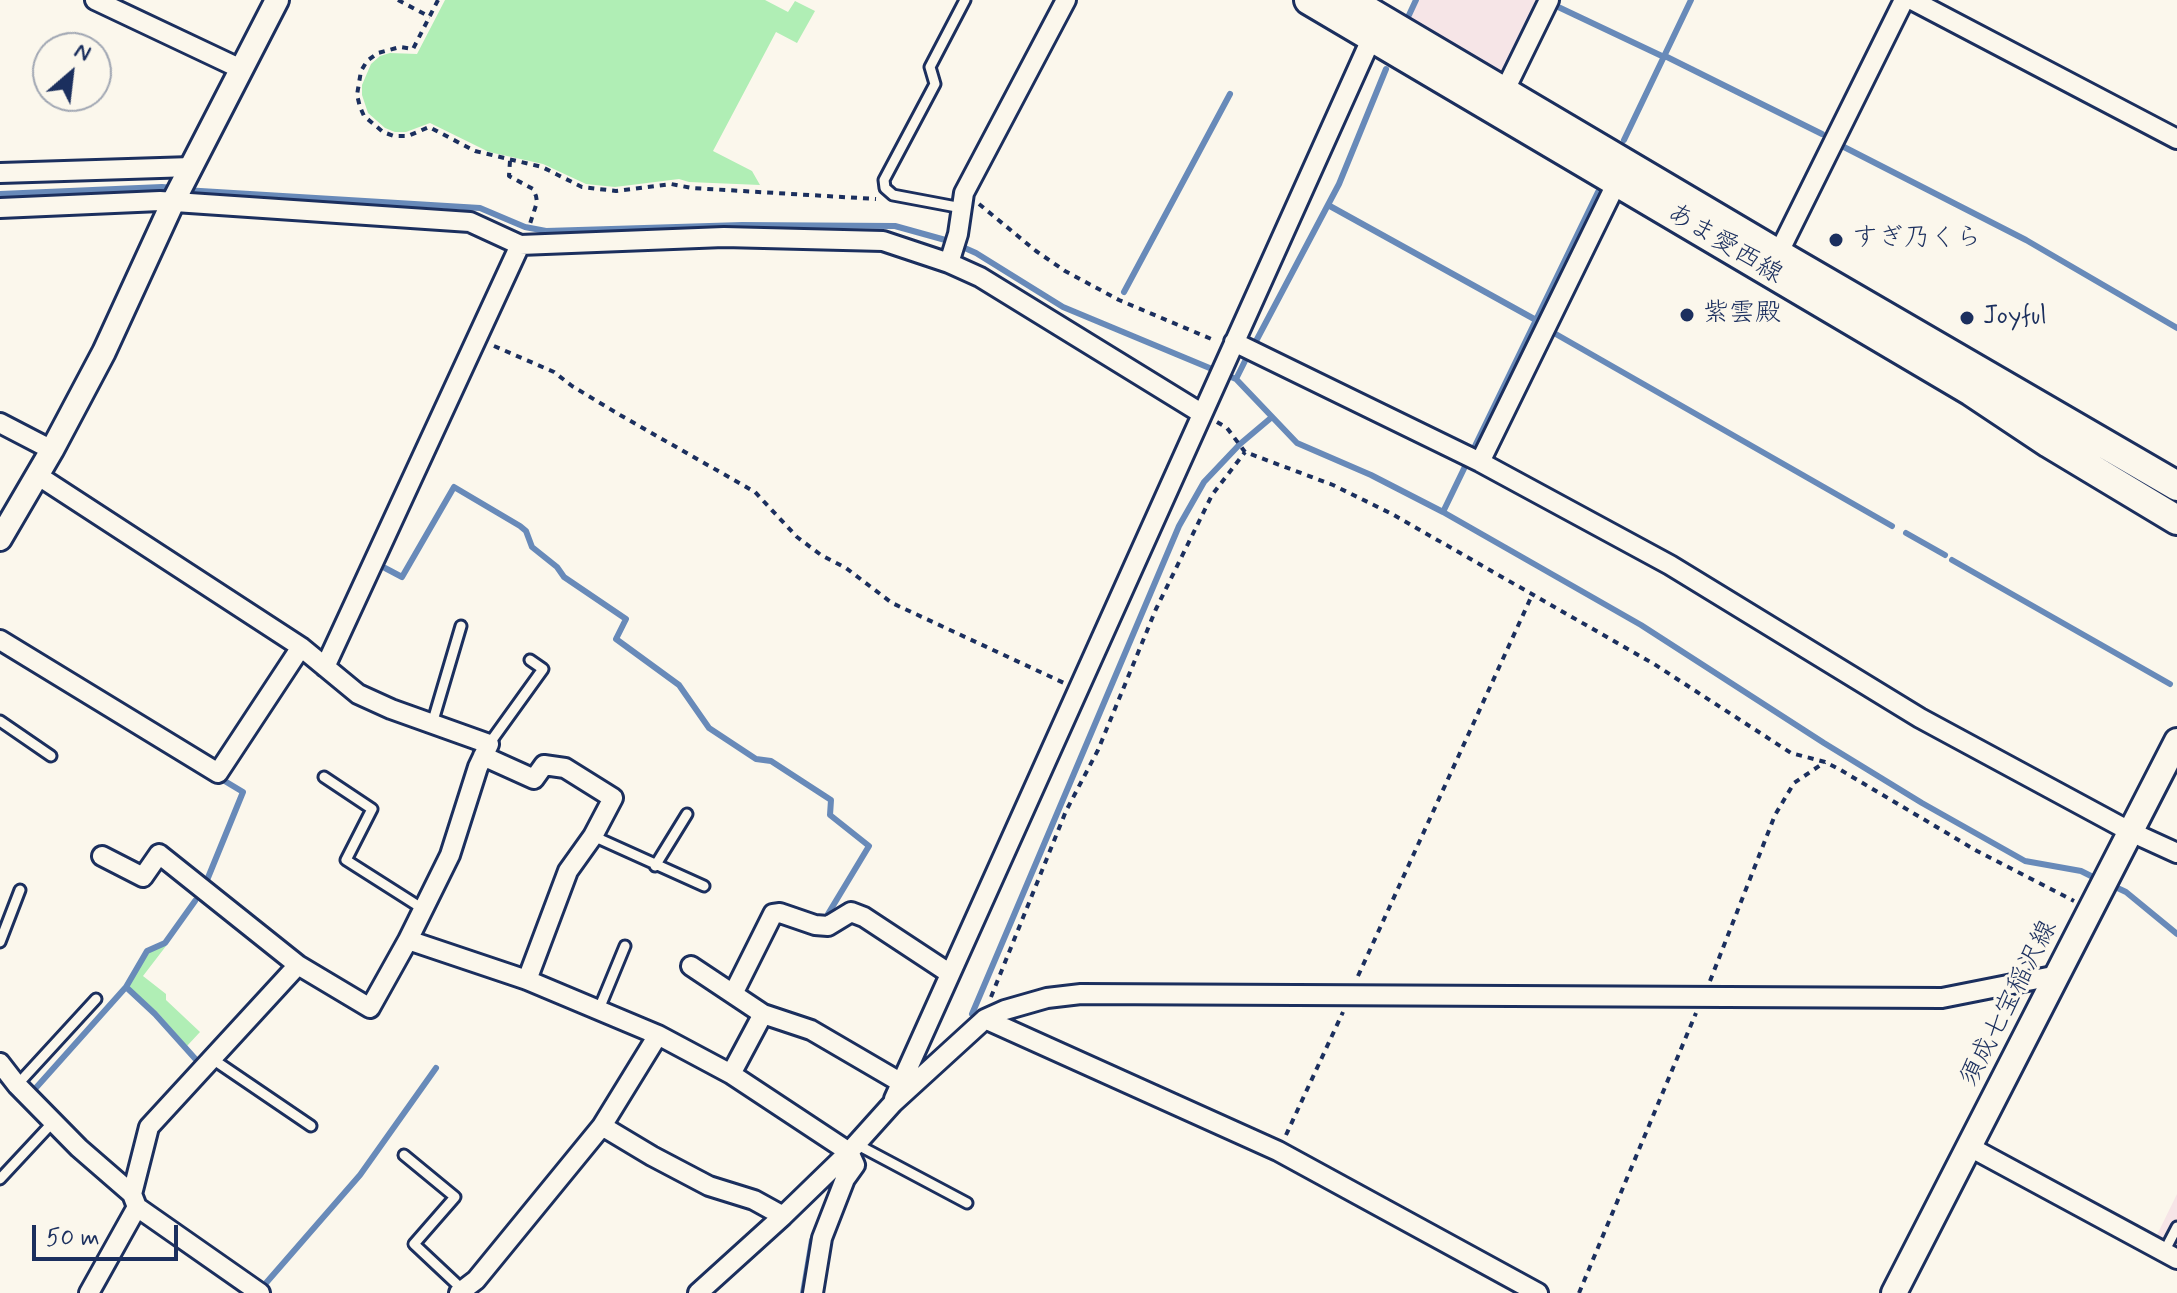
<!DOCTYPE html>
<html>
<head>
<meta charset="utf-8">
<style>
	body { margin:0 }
	#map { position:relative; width:2177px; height:1293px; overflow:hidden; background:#fbf7ec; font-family:Mynerve,sans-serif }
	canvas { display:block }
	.north { position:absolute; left:32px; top:32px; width:80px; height:80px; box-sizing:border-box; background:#fbf7ec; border:2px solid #a1a7b3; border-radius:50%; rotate:28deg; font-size:22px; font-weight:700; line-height:32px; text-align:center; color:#1b2f5e }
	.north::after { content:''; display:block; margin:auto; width:28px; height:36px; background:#1b2f5e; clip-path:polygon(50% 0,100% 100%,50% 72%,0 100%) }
	.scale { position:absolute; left:32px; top:1225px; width:146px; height:36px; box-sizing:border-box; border:4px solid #1b2f5e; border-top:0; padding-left:10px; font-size:24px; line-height:28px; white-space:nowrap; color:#1b2f5e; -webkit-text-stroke:6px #fbf7ec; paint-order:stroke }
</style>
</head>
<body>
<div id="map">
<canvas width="2177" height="1293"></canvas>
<div class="north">N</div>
<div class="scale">50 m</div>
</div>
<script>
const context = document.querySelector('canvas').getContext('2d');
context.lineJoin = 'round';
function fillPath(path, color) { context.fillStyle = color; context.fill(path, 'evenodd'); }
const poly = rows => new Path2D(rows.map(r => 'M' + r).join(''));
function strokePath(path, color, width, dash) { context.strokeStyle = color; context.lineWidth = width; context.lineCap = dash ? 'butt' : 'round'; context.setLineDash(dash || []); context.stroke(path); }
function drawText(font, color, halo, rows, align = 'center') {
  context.font = font + ' Mynerve,"Klee One",sans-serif'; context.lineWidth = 6; context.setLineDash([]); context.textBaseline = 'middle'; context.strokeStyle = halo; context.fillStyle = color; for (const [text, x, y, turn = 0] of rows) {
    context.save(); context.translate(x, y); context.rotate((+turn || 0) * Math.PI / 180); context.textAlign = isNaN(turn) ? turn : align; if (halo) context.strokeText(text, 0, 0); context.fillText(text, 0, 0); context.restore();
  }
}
fillPath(poly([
	[1419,0,1544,0,1511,66,1501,71,1410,18],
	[2177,1194,2177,1254,2154,1241]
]), '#f6e5e7');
fillPath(poly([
	[445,0,765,0,788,12,795,1,815,11,797,43,776,32,713,151,752,171,760,185,689,182,679,179,615,187,586,184,543,164,489,152,430,123,406,132,395,132,385,128,368,113,362,95,362,85,371,64,380,56,390,53,417,54],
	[164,945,166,946,143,976,166,994,166,1000,200,1032,187,1046,158,1013,128,986,148,952]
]), '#b0eeb5');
strokePath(poly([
	[1554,5,1664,57],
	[1409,15,1416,0],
	[1665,56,1822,134],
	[1624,140,1691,0],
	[1842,146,2026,240,2177,328],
	[184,190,480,208,525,227,546,231,742,225,895,226,949,241,976,253,1063,307,1236,379,1297,443,1371,475,1443,512,1641,625,1824,743,1922,803,2025,861,2081,871,2099,880],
	[0,194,162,187,173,188],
	[1328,205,1536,320],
	[1124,292,1230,94],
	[1554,333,1892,526],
	[1255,343,1339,184,1386,69],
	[1236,379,1247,357],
	[1443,512,1598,192],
	[1906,533,1945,555],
	[1952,560,2170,684],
	[385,568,402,577,454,487,520,526,526,531,532,547,557,567,564,577,626,619,616,639,679,685,709,728,756,759,771,761,831,800,830,815,869,846,828,914],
	[2109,884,2126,892,2177,934],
	[205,885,243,792,223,780,225,776],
	[126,987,155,1014,199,1063],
	[972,1014,1179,526,1204,482,1240,444,1272,417],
	[34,1090,126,987,147,951,165,943,195,901],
	[266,1283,360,1175,436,1068],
	[803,1293,812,1240]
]), '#688ab9', 6);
const service = poly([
	[962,208,893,195,885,188,884,180,935,84,930,67,965,0],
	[0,721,51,756],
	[432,724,461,626],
	[489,744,543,669,530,660],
	[324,777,372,809,346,860,423,909],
	[593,836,704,886],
	[655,866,687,814],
	[0,942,20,890],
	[599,1009,625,946],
	[211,1058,311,1126],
	[17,1085,96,999],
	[856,1144,967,1203],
	[404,1155,455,1197,414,1244,463,1290],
	[0,1179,54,1121],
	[2164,1252,2177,1227]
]);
const minor = poly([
	[95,0,241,69],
	[1912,0,2177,139],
	[1504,92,1549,0],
	[0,173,192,167],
	[0,208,160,201,470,222,520,245,724,237,883,241,949,263,980,277,1201,413],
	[1778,254,1904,0],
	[949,263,958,234,964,193,1066,0],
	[1234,342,1480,462,1670,565,1920,718,2131,832,2177,853],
	[0,423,52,450],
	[1480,462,1617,182],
	[37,475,301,647],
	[0,640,218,773,301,647,358,694,391,709,489,744,478,767,450,855,408,940],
	[325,667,520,245],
	[483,756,534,779,544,765,565,768,613,798,593,836,568,871,527,980],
	[102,856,143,877,159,854,298,965],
	[691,966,763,1014,811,1030,900,1082],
	[733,994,773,914,780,913,815,925,828,926,851,912,864,917,949,973],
	[985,1019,1278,1151,1538,1293],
	[0,1063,17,1085,79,1148,132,1194,137,1207,260,1293],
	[731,1074,763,1014],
	[894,1099,1372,37],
	[602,1126,652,1156,709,1186,754,1200,783,1216],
	[1968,1146,2177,1259],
	[132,1194,149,1127,298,965,370,1008,408,940,527,980,658,1035,731,1074,849,1152,855,1165,845,1179,822,1238,813,1293],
	[89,1293,137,1207],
	[459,1293,476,1280,602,1126,658,1035],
	[698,1293,783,1216,849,1152,893,1103,985,1019,1005,1010,1047,998,1081,994,1942,998,2058,975]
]);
const tertiary = poly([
	[0,539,52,450,104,352,172,204,277,0]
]);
const secondary = poly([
	[1894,1293,2177,741]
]);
const primary = poly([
	[1309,0,1971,391,2049,443,2177,520],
	[1349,0,1778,254,2177,486]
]);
strokePath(service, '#1b2f5e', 15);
strokePath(minor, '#1b2f5e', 24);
strokePath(tertiary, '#1b2f5e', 28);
strokePath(secondary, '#1b2f5e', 30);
strokePath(primary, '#1b2f5e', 34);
strokePath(poly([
	[398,0,430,17],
	[438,0,413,49,400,47,378,53,367,61,361,71,357,95,360,107,364,116,383,132,394,136,408,136,429,127,475,151,542,167,582,187,616,191,671,184,692,188,876,199],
	[510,161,509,176,533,189,536,196,537,202,529,227],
	[979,204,1036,251,1065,271,1119,300,1216,341],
	[494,346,554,372,572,386,620,415,755,492,797,537,821,555,846,568,892,603,1064,683],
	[1217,422,1227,428,1245,452,1333,485,1392,514,1654,664,1791,753,1825,762,1839,769,1977,851,2074,901],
	[1358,976,1533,593],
	[1710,981,1775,815,1794,783,1825,762],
	[991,997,1066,811,1098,750,1156,609,1212,495,1245,452],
	[1286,1135,1343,1012],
	[1579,1293,1696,1013]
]), '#1b2f5e', 4, [6, 6]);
strokePath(service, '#fbf7ec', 9);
strokePath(minor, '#fbf7ec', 18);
strokePath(tertiary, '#fbf7ec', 22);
strokePath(secondary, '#fbf7ec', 24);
strokePath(primary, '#fbf7ec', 28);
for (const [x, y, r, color] of [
	[1836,240,8,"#1b2f5e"],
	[1687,315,8,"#1b2f5e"],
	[1967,318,8,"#1b2f5e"]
]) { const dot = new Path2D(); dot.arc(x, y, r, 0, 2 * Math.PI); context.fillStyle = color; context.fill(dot); strokePath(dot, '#fbf7ec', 3); }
drawText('26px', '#1b2f5e', '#fbf7ec', [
	["すぎ乃くら",1852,240],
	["紫雲殿",1703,315],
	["Joyful",1983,318]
], 'left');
drawText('26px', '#1b2f5e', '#fbf7ec', [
	["あま愛西線",1724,245,31],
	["須成七宝稲沢線",2010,1004,-63]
]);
</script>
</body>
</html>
